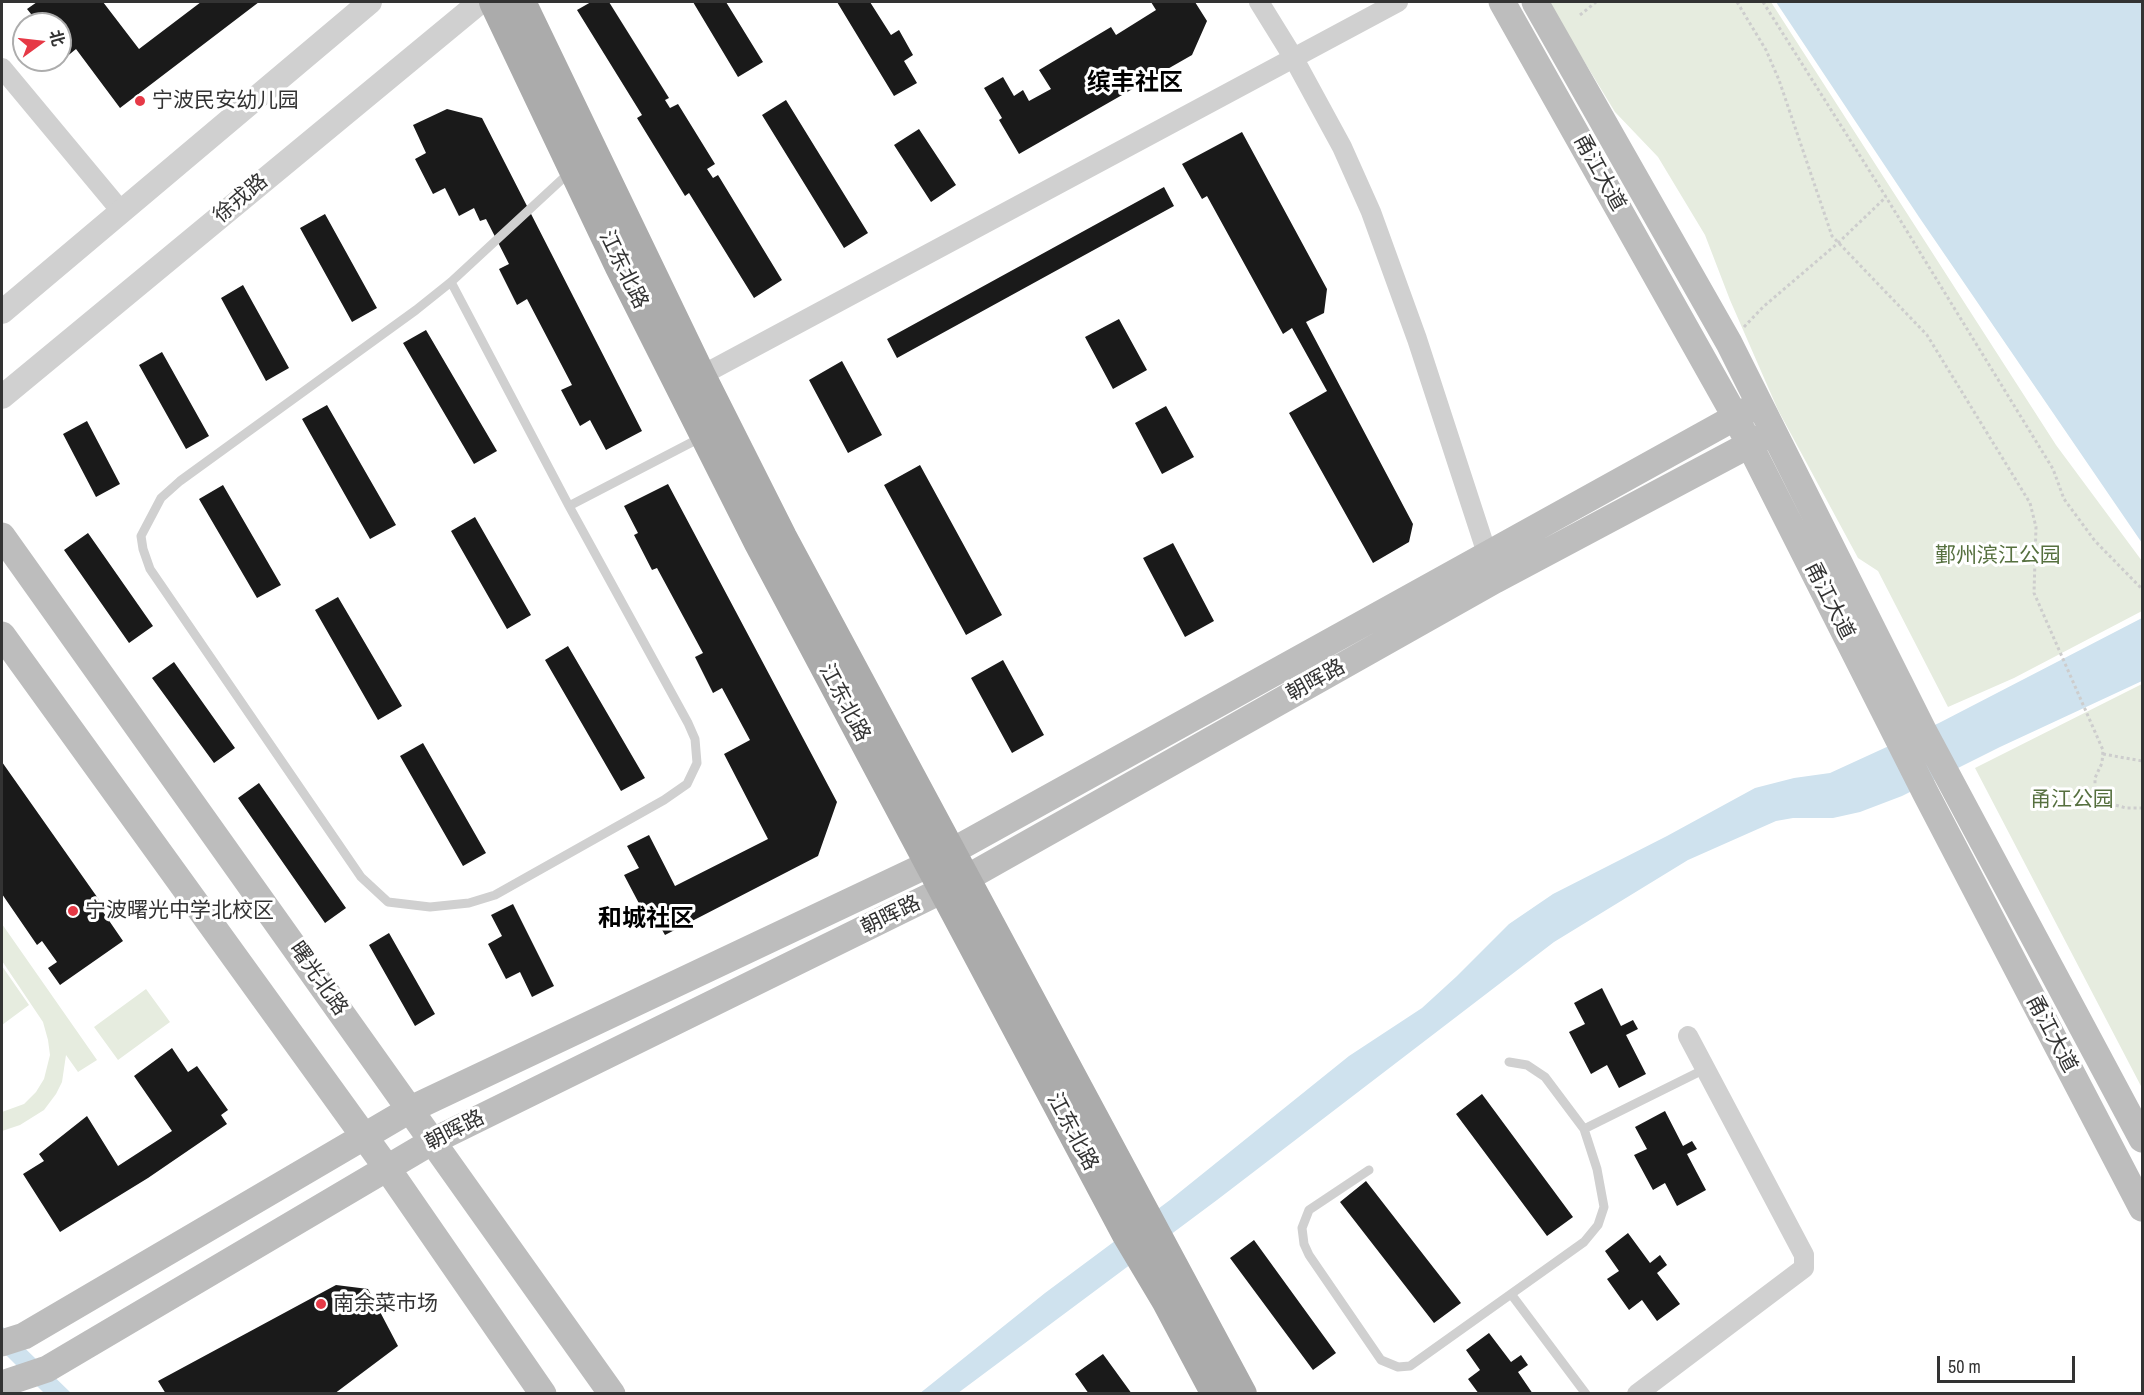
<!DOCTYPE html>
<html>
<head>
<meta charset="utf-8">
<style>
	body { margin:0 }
	#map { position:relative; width:2144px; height:1395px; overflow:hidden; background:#fff; font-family:"Archivo Narrow","Noto Sans SC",sans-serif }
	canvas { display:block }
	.frame { position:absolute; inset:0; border:3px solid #333; pointer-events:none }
	.north { position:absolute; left:12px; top:12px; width:60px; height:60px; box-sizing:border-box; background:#fff; border:2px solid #adadad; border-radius:50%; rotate:75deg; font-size:16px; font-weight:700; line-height:24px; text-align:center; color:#333 }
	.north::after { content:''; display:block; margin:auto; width:21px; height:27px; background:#e63946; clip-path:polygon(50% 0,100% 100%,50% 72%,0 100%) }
	.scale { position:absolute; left:1937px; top:1356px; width:138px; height:27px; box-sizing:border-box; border:3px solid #333; border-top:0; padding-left:8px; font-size:18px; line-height:21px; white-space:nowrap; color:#333; -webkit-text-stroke:4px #fff; paint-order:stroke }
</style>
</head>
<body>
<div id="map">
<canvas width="2144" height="1395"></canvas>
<div class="frame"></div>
<div class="north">北</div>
<div class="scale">50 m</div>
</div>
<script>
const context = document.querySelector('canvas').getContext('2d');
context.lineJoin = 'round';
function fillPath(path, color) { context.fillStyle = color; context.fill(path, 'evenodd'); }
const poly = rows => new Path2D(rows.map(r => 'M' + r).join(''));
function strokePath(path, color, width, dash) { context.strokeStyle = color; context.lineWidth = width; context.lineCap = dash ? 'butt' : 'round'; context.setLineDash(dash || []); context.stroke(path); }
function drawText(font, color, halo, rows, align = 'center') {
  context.font = font + ' "Archivo Narrow","Noto Sans SC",sans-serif'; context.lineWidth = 6; context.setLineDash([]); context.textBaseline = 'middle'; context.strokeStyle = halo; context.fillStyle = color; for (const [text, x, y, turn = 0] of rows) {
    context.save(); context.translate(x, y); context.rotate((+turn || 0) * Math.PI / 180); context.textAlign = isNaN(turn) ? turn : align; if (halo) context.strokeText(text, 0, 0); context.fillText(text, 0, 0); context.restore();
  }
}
fillPath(poly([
	[1548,2,1771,2,2056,445,2142,561,2142,611,2014,678,1948,707,1878,571,1858,558,1778,410,1730,300,1705,235,1658,157,1615,112],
	[2142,684,2142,1088,1975,768],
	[2,924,97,1060,78,1072,66,1055,62,1082,56,1094,44,1110,20,1125,2,1131,2,1112,24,1104,36,1092,44,1079,50,1055,48,1040,43,1022,2,961],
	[2,966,29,1005,2,1025],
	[146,989,170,1022,118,1060,94,1027]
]), '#e6ecdf');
fillPath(poly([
	[1776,2,2142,2,2142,543,1919,217],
	[2142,618,2142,681,2000,747,1902,796,1860,812,1833,818,1793,818,1776,821,1688,860,1554,942,1217,1200,958,1393,919,1394,1045,1293,1170,1200,1349,1056,1422,1008,1457,976,1509,924,1553,894,1667,836,1755,788,1794,778,1830,773,1939,723],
	[2,1326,71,1393,44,1393,2,1351]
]), '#cfe2ee');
fillPath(poly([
	[37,2,103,2,139,49,201,2,259,2,120,108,76,49,65,58,60,52,60,24,39,24,27,9],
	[591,2,609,2,669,98,665,100,670,108,678,104,715,164,707,169,713,178,718,175,782,280,754,298,689,193,685,196,637,118,642,115,577,10],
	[693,2,726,2,763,62,738,77],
	[837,2,870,2,891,35,899,30,913,55,904,61,917,83,894,96],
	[1151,2,1195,2,1207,21,1192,55,1019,154,999,120,1002,118,984,88,1003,77,1014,96,1023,90,1029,101,1051,89,1039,70,1111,27,1116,35,1156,10],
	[786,100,868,233,844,248,762,115],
	[447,109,482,118,642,431,606,450,590,420,580,426,561,390,572,385,527,299,517,305,499,269,509,264,486,219,480,221,474,208,459,216,445,188,433,194,415,159,426,153,413,125],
	[919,129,956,185,931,202,894,145],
	[1242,132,1327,289,1324,313,1306,322,1413,524,1409,542,1373,563,1289,413,1327,391,1292,328,1283,334,1207,196,1202,199,1182,164],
	[1164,187,1174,206,897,358,887,339],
	[325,214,377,308,352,322,300,228],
	[243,285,289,368,266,381,221,298],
	[1119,319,1147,370,1113,389,1085,337],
	[426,330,497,451,474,464,403,343],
	[162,352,209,436,186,449,139,365],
	[842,361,882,435,848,453,809,380],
	[327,405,396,525,370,539,302,419],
	[1166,406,1194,457,1162,474,1135,423],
	[87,421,120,484,96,497,63,434],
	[920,465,1002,615,966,635,884,485],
	[668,484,837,802,818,856,665,935,649,907,643,911,624,875,639,868,627,846,649,835,675,886,768,839,724,754,750,740,722,688,713,693,695,657,703,653,657,568,652,570,634,535,638,533,624,506],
	[223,485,281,585,257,598,199,499],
	[475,517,531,615,507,629,451,531],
	[88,533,153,626,129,643,64,550],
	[1173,543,1214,621,1185,637,1143,558],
	[338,597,402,706,378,720,315,610],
	[568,646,645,778,621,791,545,660],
	[1003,660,1044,735,1012,753,971,678],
	[174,662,235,748,214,763,152,678],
	[423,743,486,853,463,866,400,756],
	[2,762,102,904,99,906,123,941,60,985,48,968,57,962,42,941,37,945,2,894],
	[259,783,346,908,325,923,238,798],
	[513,904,554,986,532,997,520,972,506,979,488,944,502,936,491,915],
	[389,933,435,1014,415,1026,369,945],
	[1602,988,1621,1026,1633,1020,1638,1029,1626,1035,1646,1074,1619,1088,1607,1065,1591,1074,1569,1032,1585,1024,1574,1003],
	[172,1048,188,1072,197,1066,228,1110,221,1115,227,1124,148,1178,60,1232,23,1174,44,1161,39,1154,87,1116,118,1166,172,1131,134,1076],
	[1482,1094,1573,1217,1547,1236,1456,1114],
	[1665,1111,1683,1146,1692,1141,1697,1149,1687,1154,1706,1190,1677,1206,1665,1183,1653,1190,1634,1155,1647,1149,1635,1127],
	[1366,1181,1461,1303,1434,1323,1340,1202],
	[1628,1233,1650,1263,1660,1255,1667,1265,1657,1273,1680,1304,1657,1321,1642,1300,1629,1310,1607,1279,1619,1271,1605,1251],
	[1254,1240,1336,1353,1313,1370,1230,1258],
	[336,1285,368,1289,398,1346,334,1394,166,1394,158,1381],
	[1489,1333,1511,1362,1521,1355,1528,1365,1518,1372,1533,1394,1479,1394,1468,1379,1480,1370,1466,1350],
	[1103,1354,1132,1394,1089,1394,1075,1374]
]), '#1a1a1a');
strokePath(poly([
	[1737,2,1766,50,1779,80,1832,236,1927,335,2030,503,2036,527,2034,593,2103,750,2102,763,2095,778,2095,789,2108,803,2126,808,2142,808],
	[1763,2,1886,197,2053,469,2064,499,2095,541,2142,589],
	[1580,15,1596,2],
	[1744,327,1763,307,1838,243,1886,197],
	[2103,754,2142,761]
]), '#cdcdcd', 3, [3, 3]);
strokePath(poly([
	[451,282,569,506,688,723,695,739,697,763,687,784,664,800,495,895,469,903,430,907,388,902,361,877,150,569,143,549,141,536,161,498,180,481,416,310,451,282,571,171],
	[569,506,700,438],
	[1584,1129,1705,1069],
	[1369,1170,1309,1210,1302,1228,1304,1244,1309,1255,1381,1360,1398,1367,1410,1366,1584,1242,1598,1225,1604,1207,1597,1169,1584,1129,1545,1077,1527,1065,1509,1062],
	[1511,1294,1586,1394]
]), '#d0d0d0', 9);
strokePath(poly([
	[1259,2,1293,57,1342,147,1371,212,1417,339,1491,566],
	[2,68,121,211],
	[691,381,1398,2],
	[1637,1394,1804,1268,1804,1255,1688,1036]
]), '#d0d0d0', 20);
strokePath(poly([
	[2,312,370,2],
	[2,397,480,2]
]), '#d0d0d0', 24);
strokePath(poly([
	[1502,2,1735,416,1926,794,2142,1208],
	[1535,2,1729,343,1923,730,2142,1139],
	[2,536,612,1394],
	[2,635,387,1168,543,1394],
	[2,1343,24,1336,411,1109,929,864,1759,404],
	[2,1384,47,1369,433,1141,965,879,1495,580,1773,432]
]), '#bdbdbd', 27);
strokePath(poly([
	[494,2,620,267,759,543,1126,1233,1166,1300,1216,1394],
	[521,2,701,376,782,537,1242,1394]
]), '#ababab', 30);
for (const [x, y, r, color] of [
	[140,101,6,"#e63946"],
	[73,911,6,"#e63946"],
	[321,1304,6,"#e63946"]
]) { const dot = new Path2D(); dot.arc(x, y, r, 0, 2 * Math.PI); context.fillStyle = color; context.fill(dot); strokePath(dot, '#fff', 2); }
drawText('21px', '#333', '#fff', [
	["宁波民安幼儿园",152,101],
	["宁波曙光中学北校区",85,911],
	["南余菜市场",333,1304]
], 'left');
drawText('21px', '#333', '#fff', [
	["甬江大道",1599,173,61],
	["徐戎路",241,199,-40],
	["江东北路",623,270,64],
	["甬江大道",1829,601,63],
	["朝晖路",1316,681,-29],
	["江东北路",844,703,62],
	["朝晖路",891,916,-26],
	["曙光北路",318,979,55],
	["甬江大道",2051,1034,62],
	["朝晖路",455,1131,-27],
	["江东北路",1072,1132,62]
]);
drawText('21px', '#56703f', '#fff', [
	["鄞州滨江公园",1998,556],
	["甬江公园",2072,800]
]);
drawText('bold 24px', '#000', '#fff', [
	["缤丰社区",1135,84],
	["和城社区",646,920]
]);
</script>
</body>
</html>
